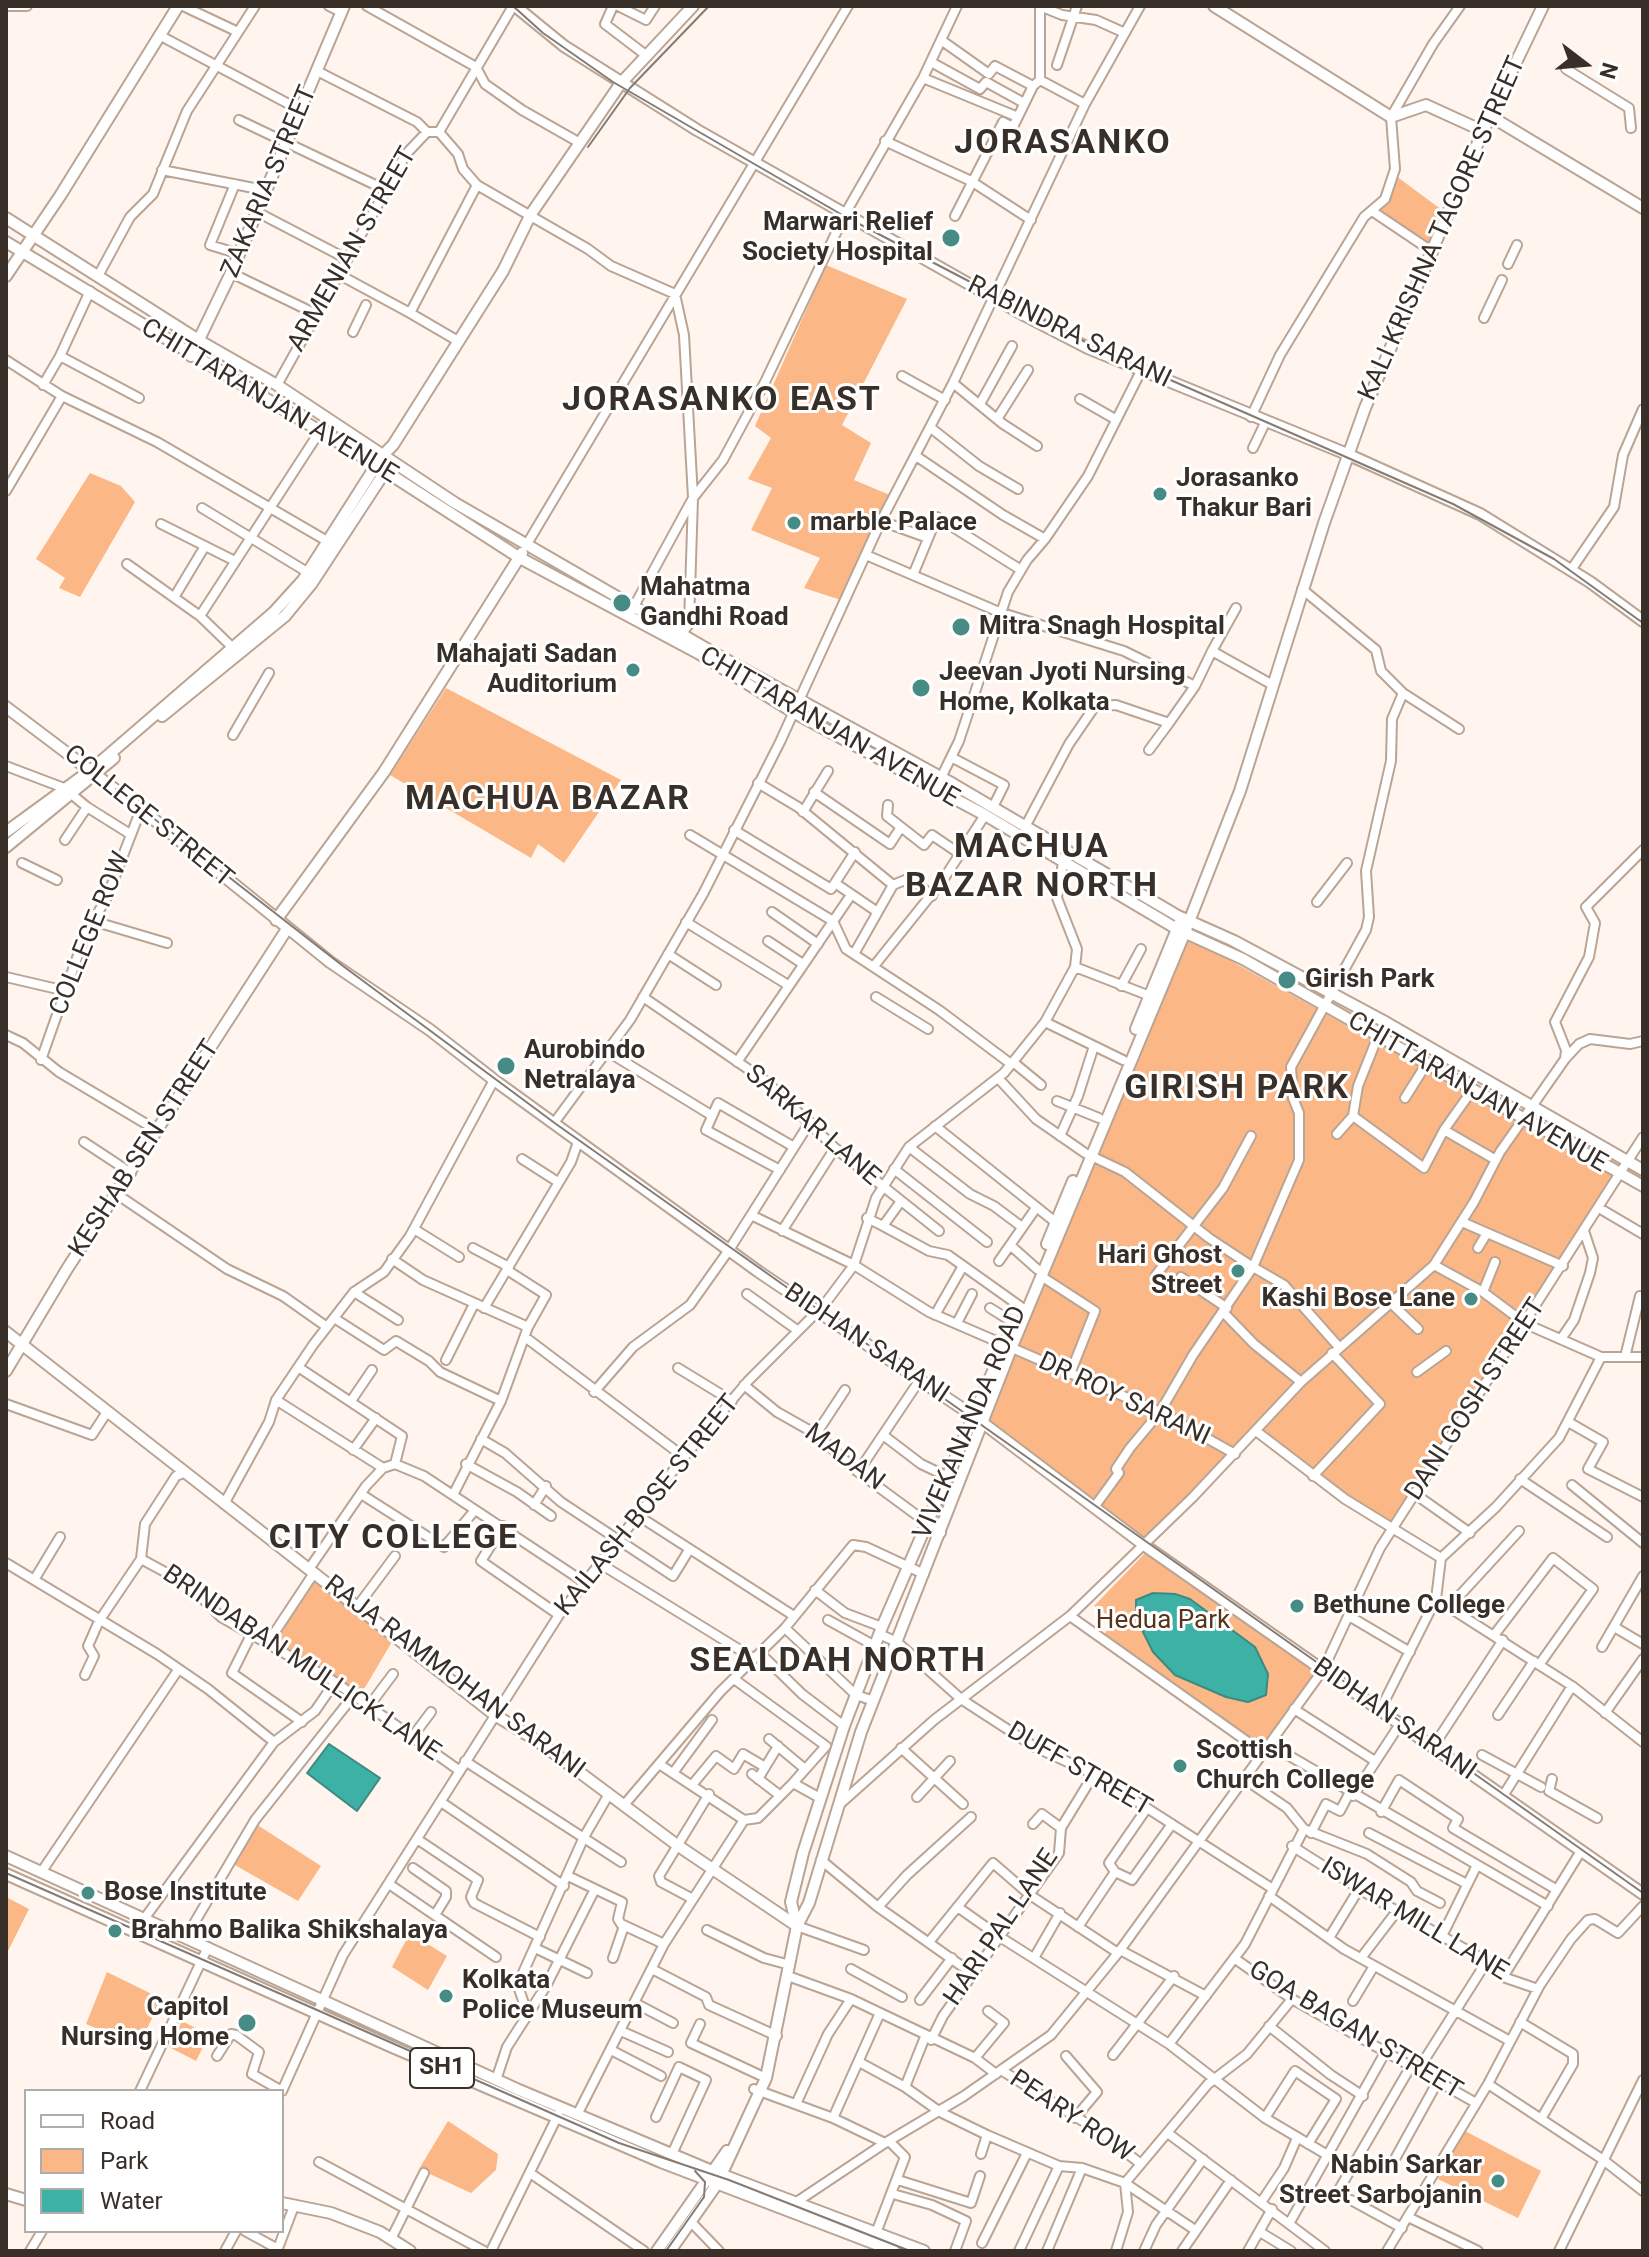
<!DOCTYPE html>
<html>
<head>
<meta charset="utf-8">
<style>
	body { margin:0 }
	#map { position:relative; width:1649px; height:2257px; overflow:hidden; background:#fff5ee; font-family:Roboto,sans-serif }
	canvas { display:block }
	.frame { position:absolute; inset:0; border:8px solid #382f29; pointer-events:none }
	.legend { position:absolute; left:24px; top:2089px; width:260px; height:144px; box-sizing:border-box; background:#fff; border:2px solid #afaca9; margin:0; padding:10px 14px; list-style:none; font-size:24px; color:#382f29 }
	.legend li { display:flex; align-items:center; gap:16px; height:40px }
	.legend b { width:40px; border:2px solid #afaca9 }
	.north { position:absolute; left:1545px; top:24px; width:80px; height:80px; -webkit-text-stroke:6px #fff; paint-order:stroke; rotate:106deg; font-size:22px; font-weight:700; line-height:32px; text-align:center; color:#382f29 }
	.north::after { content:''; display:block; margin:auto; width:28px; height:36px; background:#382f29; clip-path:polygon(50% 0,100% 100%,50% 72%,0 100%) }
</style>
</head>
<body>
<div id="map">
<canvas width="1649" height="2257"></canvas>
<div class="frame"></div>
<ul class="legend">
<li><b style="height:10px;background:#fff"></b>Road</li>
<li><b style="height:22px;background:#fbb786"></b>Park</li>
<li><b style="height:22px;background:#3db1a6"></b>Water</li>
</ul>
<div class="north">N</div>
</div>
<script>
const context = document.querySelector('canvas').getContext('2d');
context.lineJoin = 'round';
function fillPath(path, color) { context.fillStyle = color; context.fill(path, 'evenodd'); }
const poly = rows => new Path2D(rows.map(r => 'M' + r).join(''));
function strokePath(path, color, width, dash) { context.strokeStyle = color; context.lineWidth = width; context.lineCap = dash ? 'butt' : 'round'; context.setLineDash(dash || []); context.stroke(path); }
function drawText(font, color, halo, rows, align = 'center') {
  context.font = font + ' Roboto,sans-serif'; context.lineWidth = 6; context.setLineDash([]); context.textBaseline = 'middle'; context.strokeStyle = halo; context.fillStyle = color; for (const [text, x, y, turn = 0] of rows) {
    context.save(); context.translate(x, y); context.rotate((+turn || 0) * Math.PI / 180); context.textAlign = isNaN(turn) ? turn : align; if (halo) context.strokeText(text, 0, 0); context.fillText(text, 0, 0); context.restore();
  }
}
fillPath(poly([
	[1396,176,1442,210,1427,251,1371,213],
	[826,265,907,299,842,425,871,443,854,480,890,495,841,600,804,588,820,558,751,530,772,488,748,479,771,438,755,426],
	[90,473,121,486,135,502,80,597,59,588,65,578,36,559],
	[446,688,621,780,564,863,538,844,531,858,390,775],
	[1187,936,1614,1176,1391,1527,1254,1431,1144,1544,978,1422],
	[1146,1552,1317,1672,1262,1748,1102,1637,1115,1620,1094,1606],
	[308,1577,393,1640,360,1696,269,1639],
	[256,1824,321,1866,298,1901,228,1861],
	[6,1897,29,1909,6,1955],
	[410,1933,447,1956,428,1990,392,1967],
	[107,1972,162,1999,138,2046,86,2024],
	[182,2021,209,2035,196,2061,169,2047],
	[448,2121,498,2154,496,2170,471,2193,419,2169],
	[1465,2131,1541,2171,1518,2218,1438,2179]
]), '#fbb786');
const water = poly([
	[1153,1593,1175,1594,1190,1599,1255,1647,1268,1674,1266,1695,1248,1702,1226,1697,1175,1675,1153,1652,1136,1618,1136,1600,1153,1593],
	[329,1744,380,1778,357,1811,307,1773,329,1744]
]);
fillPath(water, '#3db1a6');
strokePath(water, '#3c8a80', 2);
const minor = poly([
	[6,6,27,6],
	[183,6,238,32],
	[329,6,341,12],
	[367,6,476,67,485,84,522,110,580,143],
	[613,6,605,24,647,56],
	[618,6,646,20,655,6],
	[1040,6,1062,15,1096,20,1125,33],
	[159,35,300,110],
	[941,40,989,74,995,66,1033,86],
	[931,62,980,89,986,82,1024,103],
	[1057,65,1077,6],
	[1566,69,1629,108,1631,128],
	[317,71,417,122,427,132],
	[923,78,1018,117],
	[1040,80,1085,104],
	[239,120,386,190],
	[439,132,458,154,463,169,477,185,588,249,611,266,675,294,684,335,693,498,689,624,680,636],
	[885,141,971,181,1031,220],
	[162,170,264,190],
	[235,184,210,245,239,254],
	[1372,211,1433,252],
	[257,212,347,259],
	[955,216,1003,122,1013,127,1033,86,1040,80,1040,6],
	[1508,264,1517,245],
	[231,273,316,314],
	[338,274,410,313],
	[98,276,130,217,153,194,187,111,255,6],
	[1484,318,1502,280],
	[353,332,366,305],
	[458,341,410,313,477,185],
	[60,356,90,291],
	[6,360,62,396,157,442,327,541],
	[902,376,945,400],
	[953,383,1003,424,1037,446],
	[43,385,60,356,139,398],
	[277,385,406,154,427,132,439,132,513,6],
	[1080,399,1115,419],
	[980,404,1012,346],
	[1251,417,1280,355,1364,217,1385,199,1395,169,1391,117,1433,44,1460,6],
	[997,419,1028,370],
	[931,428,979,466,1018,489],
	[1253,448,1265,423],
	[916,456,1003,515,1045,539],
	[6,491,62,396],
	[202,508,307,572],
	[881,521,928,538],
	[161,524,235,561],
	[527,544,848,6],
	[866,555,999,612,1124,651,1195,686],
	[127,564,200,616,233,648],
	[1571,570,1614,507,1623,455,1643,409],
	[913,575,937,517,1021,570],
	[1302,589,1376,650,1381,671,1403,693,1392,719,1391,761,1366,871,1369,917,1366,930,1291,1067,1293,1098,1299,1113,1299,1160,1253,1267,1284,1285,1338,1346],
	[175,596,205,546],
	[632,610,693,498,723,460,765,382,845,214,923,78,957,6],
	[200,616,320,431],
	[1212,651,1236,608],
	[1403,693,1459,729],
	[233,735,269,673],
	[1149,750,1169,723],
	[951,757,1004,785,993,807],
	[6,766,64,788,87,807],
	[758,783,798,807,893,885],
	[935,790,959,741,1008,592,1027,560,1045,539,1088,476,1141,371],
	[814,792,890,844,901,827],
	[888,805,887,816,924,845,932,835,960,854],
	[803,812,828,771],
	[1025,827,1069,744,1095,706,1116,705,1169,723,1195,686,1212,651,1271,684],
	[734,830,831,889,855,852],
	[690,835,833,921,846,949,939,1010,1011,1064],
	[65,840,87,807,130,834],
	[22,863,57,880],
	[835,883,876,911],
	[1317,902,1347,863],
	[772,912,818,944],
	[93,921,167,943],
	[686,922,788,985],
	[768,941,803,964],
	[668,954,716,985],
	[854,954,893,885,910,878,932,896],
	[874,966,943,880,985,815],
	[1075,967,1150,996],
	[6,977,66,991],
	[1121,986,1141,949],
	[643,997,767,1082,835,1148,939,1231],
	[876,997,928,1029],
	[1045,1022,1123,1060],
	[6,1035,23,1043,59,1072,158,1131],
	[605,1050,711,1115],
	[1565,1059,1579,1044,1590,1039,1630,1044,1643,1041],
	[41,1060,85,935,107,897,141,809],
	[737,1062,851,895],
	[1013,1062,1041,1085],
	[998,1078,1036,1119,1085,1153,1125,1172,1209,1238,1253,1267,1193,1355,1160,1412,1130,1448,1116,1469,1119,1473,1095,1506],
	[1405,1098,1427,1063],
	[1057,1101,1099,1118],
	[1353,1116,1358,1086,1378,1036],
	[554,1123,630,1020,703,894,780,742,881,521,953,383,1085,104,1140,6],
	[935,1126,1059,1225],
	[1444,1130,1496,1160],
	[1337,1134,1353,1116,1424,1168,1444,1130,1473,1089],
	[1060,1136,1078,1096,1094,1046],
	[84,1142,131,1173],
	[909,1147,970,1194,994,1206,1022,1227],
	[522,1159,558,1182],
	[894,1169,987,1242],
	[780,1170,706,1130,718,1103,794,1147],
	[118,1195,227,1269,283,1296,327,1327],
	[1599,1208,1643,1234],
	[751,1215,854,1265,929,1312,1160,1412,1235,1454],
	[867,1218,883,1226,901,1201],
	[1462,1222,1563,1266],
	[883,1226,929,1251,948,1255,1021,1307],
	[414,1229,459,1257],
	[782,1231,835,1148],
	[1010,1245,1037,1269],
	[473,1248,509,1267],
	[1478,1248,1487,1233],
	[392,1259,423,1280,528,1327],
	[999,1261,1036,1208],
	[1434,1265,1483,1292,1526,1324,1601,1357,1643,1357],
	[1156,1275,1223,1188,1251,1136],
	[1041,1276,1095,1311,1070,1374],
	[1181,1277,1227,1308],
	[354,1292,398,1320],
	[1483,1292,1495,1262],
	[747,1294,797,1330],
	[1392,1304,1418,1329],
	[484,1308,571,1162,578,1142],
	[990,1308,1014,1323],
	[1224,1313,1254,1344,1301,1382],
	[935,1315,963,1266],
	[334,1318,384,1350,396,1341,429,1361,440,1372,501,1401],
	[957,1323,972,1294],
	[525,1337,684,1457],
	[1561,1339,1574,1320,1590,1273,1593,1258,1584,1231],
	[1625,1357,1640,1296],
	[446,1360,474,1304],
	[298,1367,402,1436,395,1464],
	[678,1368,732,1401],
	[1417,1372,1446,1351],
	[744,1385,777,1412,816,1434,858,1472,941,1533],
	[594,1392,633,1347,690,1305,729,1250,810,1122],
	[276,1400,383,1468],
	[351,1401,372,1370],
	[6,1404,92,1435,107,1412],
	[1570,1423,1603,1442,1588,1469,1643,1497],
	[1256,1431,1345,1499,1441,1558,1436,1599,1572,1686,1643,1742],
	[816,1434,845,1390],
	[883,1435,921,1464,946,1476],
	[481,1439,505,1453,561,1502,673,1576,689,1550],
	[353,1450,376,1418],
	[466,1464,517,1492,551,1516],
	[858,1472,919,1381],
	[1313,1476,1380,1404,1332,1353],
	[1520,1479,1607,1537],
	[1572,1485,1643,1543],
	[361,1494,444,1547,475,1510],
	[1415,1494,1470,1533],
	[453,1495,501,1401,528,1327,546,1295,507,1270],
	[224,1504,269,1422,276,1400,313,1345,354,1292,384,1272,410,1236,494,1080],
	[534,1505,546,1486],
	[637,1515,794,1616],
	[503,1526,481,1561,559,1615],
	[1441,1558,1496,1507,1559,1438,1601,1357],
	[141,1559,189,1585,221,1617,335,1682,460,1771],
	[6,1563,157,1654,208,1689,274,1742],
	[599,1563,753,1658],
	[309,1569,366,1486,383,1468,395,1464,424,1476,584,1582],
	[34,1580,60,1537],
	[815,1590,845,1613,882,1627],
	[1450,1606,1519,1531],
	[357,1607,395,1556],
	[1070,1616,1262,1752],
	[1349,1616,1410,1652],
	[828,1620,875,1646],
	[785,1628,856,1695,874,1701],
	[1616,1628,1643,1644],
	[879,1634,897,1642,961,1699,987,1716,1035,1747,1094,1774,1273,1889],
	[1495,1634,1553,1558,1593,1589,1539,1665],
	[251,1635,232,1673,302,1722],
	[267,1644,314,1573],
	[1602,1647,1643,1576],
	[760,1653,802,1694,844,1726],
	[85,1675,94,1656,88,1646,99,1621,141,1559,145,1524,176,1476,184,1473],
	[734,1679,826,1746,793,1783],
	[369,1706,393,1674],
	[1294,1709,1375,1761],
	[1380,1710,1436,1599],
	[1605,1713,1643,1659],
	[1498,1715,1534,1661],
	[413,1736,431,1712],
	[769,1739,805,1769],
	[1269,1744,1548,1906],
	[1433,1747,1503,1640],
	[901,1748,963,1804],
	[1482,1755,1541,1787],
	[465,1761,621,1862],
	[659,1764,744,1820,758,1818,793,1783,820,1798],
	[673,1773,712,1720],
	[752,1774,778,1794],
	[1243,1778,1287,1808,1304,1829,1367,1854,1411,1882,1417,1891,1440,1903],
	[758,1779,778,1746],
	[1552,1779,1549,1791,1597,1818],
	[692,1785,716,1756,734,1769,743,1754,765,1767],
	[1353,1796,1400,1724],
	[1503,1796,1572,1686],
	[917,1797,950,1761],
	[441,1802,564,1886],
	[840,1804,934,1720,1070,1616,1193,1497,1301,1382,1434,1265,1474,1202,1500,1152,1565,1059,1566,1050,1555,1022,1589,957,1595,923,1586,907,1643,850],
	[624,1805,720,1692,785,1628,853,1545,866,1547,924,1574],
	[1381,1812,1399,1780,1458,1819,1453,1828,1557,1890],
	[1033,1824,1042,1814,1061,1828],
	[1311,1833,1326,1804,1340,1811,1351,1790],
	[1369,1833,1467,1884],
	[417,1839,478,1880,471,1897,474,1903,540,1937],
	[1292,1846,1374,1898,1490,1963,1503,1977,1538,1989],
	[821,1860,878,1907,973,1974],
	[413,1868,446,1891,446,1897,435,1915],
	[42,1871,178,1670],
	[1115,1872,1109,1863,1147,1808],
	[568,1876,622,1902,618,1919,621,1924,664,1944],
	[389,1884,496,1957],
	[1269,1896,1344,1949,1510,2041],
	[693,1899,661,1882,659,1876,709,1794],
	[878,1907,907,1875,971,1817],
	[959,1908,1000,1937,1169,2044,1265,2118,1329,2156],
	[144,1919,274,1742,315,1711,335,1682],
	[797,1926,864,1950],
	[1078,1927,1115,1872,1132,1880,1172,1824],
	[707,1930,764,1958,790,1965],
	[1442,1936,1477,1865],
	[186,1937,255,1820,354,1695],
	[1329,1938,1359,1889],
	[929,1942,993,1863,1030,1895,1118,1953],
	[535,1948,587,1973],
	[1120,1950,1206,1996],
	[613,1958,624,1926],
	[1034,1958,1060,1913],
	[1234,1958,1292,1999,1476,2103],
	[1361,1958,1397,1911],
	[652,1969,706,1997,709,2005,777,2036],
	[851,1969,902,1997],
	[788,1976,851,1999,975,2058,996,2074],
	[1503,1977,1581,1851],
	[920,2000,952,1958],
	[1353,2001,1374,1966],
	[635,2003,673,2023],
	[527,2012,519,1989,522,1975,584,1837,609,1794],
	[1520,2022,1573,2054,1573,2064,1541,2119],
	[700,2024,691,2043,766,2078],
	[1269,2026,1331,2075,1363,2096],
	[621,2031,668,2052],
	[931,2040,943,2016,1059,1853,1061,1828,1094,1774],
	[1169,2044,1245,1944,1304,1829],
	[611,2050,661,2076],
	[1113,2055,1174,1976],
	[217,2056,231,2034,236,2035,259,2052,252,2074,282,2091],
	[1066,2056,1097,2092,1075,2118],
	[975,2058,1004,2023,988,2011],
	[859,2062,905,2087,940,2112,987,2135,1059,2166,1082,2168,1125,2183,1128,2212,1116,2251],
	[1001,2070,1097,2130,1141,2164],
	[1418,2070,1487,1961],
	[496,2080,507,2047,546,1986,595,1889],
	[1488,2084,1602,2159,1643,2191],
	[905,2087,925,2037],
	[754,2089,833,2118,885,2143],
	[140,2091,208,1947],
	[282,2091,343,1955,559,1615,684,1457,748,1381,824,1305,854,1265,876,1198,909,1147,1004,1073,1045,1022,1075,967,1077,949,1057,898,1063,863],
	[796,2104,828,2034,851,1999],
	[578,2113,664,1944,744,1820],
	[656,2117,679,2067,706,2080,672,2154],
	[833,2118,880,2013],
	[1265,2118,1295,2071,1336,2099,1308,2144],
	[1169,2134,1325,2251],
	[981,2154,987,2135],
	[1396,2157,1438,2081],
	[319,2162,484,2251],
	[530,2173,644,2251],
	[898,2180,971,2203,980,2176],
	[1337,2193,1411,2066],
	[893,2194,932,2205,966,2221,955,2251],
	[1351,2200,1402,2228],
	[1262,2201,1284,2168,1297,2138],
	[792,2205,885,2143,964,2096,1051,2035,1118,1953,1323,1670,1380,1548,1643,1137],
	[1408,2217,1478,2251],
	[691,2222,719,2251],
	[1290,2222,1386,2051],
	[1195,2230,1125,2183,1208,2084,1247,2054,1292,1999],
	[245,2231,278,2249],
	[1260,2232,1291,2251],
	[876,2233,905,2157,889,2141],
	[391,2239,424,2173],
	[982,2243,1027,2153],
	[30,2251,42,2231],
	[225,2251,236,2231],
	[277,2251,294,2206],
	[491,2251,558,2115],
	[1019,2251,1059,2166],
	[1047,2251,1082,2168],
	[1144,2251,1156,2225,1203,2159],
	[1182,2251,1231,2180],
	[1248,2251,1272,2209],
	[1387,2251,1488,2084,1540,1985,1571,1939,1588,1920,1595,1919,1618,1933,1643,1906],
	[1559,2251,1643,2080]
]);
const major = poly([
	[515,6,564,46,697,130,1022,314,1088,348,1347,454,1480,514,1590,582,1643,621],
	[1214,6,1391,117,1426,105,1483,131],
	[1490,116,1643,208],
	[6,218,200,341,277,385,455,503,721,657,953,784,1178,916,1234,941,1387,1023,1643,1170],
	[6,242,368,460,520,558,698,653,793,712,985,815,1177,929,1243,959,1643,1186],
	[6,276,60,196,178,6],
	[191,356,231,273,344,6],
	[6,707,141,809,330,962,430,1030,494,1080,759,1272,975,1417,1144,1545,1643,1894],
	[162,716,285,616,312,583,388,467],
	[6,832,91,770,274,612,303,580,382,456,393,445,503,271,531,214,621,83,693,6],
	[6,847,114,758],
	[276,920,384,772,522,553],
	[1136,1029,1180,922],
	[1047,1244,1073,1181],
	[6,1332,495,1715,539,1742,677,1845,797,1926],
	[6,1371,67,1269,287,929],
	[6,1856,519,2090,712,2171,924,2251],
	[6,1874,390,2046,661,2162,894,2251],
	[797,1926,791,1902,803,1853,844,1726,882,1627,1013,1325],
	[6,2194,26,2200],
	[282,2203,331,2213,380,2232,410,2251],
	[657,2251,727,2151],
	[670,2251,717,2184,766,2078,797,1926,809,1903,861,1732,1011,1349,1185,932,1240,791,1324,523,1365,408,1483,131,1543,6]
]);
strokePath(minor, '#baa494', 12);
strokePath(major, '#baa494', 14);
strokePath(minor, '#fff', 8);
strokePath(major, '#fff', 10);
strokePath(poly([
	[513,6,543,33,613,82,844,216,1093,346,1453,504,1554,559,1643,623],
	[588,147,630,88,709,6],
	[91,770,97,774],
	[116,789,343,966,556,1124,1643,1893],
	[6,1873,619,2143,729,2180,910,2251],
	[666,2251,704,2197,705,2182,695,2171]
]), '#857b75', 2);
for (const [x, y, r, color] of [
	[951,238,10,"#468c84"],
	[1160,494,8,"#468c84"],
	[794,523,8,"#468c84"],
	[622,603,10,"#468c84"],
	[961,627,10,"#468c84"],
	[633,670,8,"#468c84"],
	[921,688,10,"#468c84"],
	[1287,980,10,"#468c84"],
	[506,1066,10,"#468c84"],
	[1238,1271,8,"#468c84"],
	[1471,1299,8,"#468c84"],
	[1297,1606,8,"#468c84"],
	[1180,1766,8,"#468c84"],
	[88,1893,8,"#468c84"],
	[115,1931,8,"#468c84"],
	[446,1996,8,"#468c84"],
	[247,2023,10,"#468c84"],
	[1498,2181,8,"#468c84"]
]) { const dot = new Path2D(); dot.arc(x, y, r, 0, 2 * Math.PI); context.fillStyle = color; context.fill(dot); strokePath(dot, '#fff', 3); }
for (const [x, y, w] of [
	[442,2068,64]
]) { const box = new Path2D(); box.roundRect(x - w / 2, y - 20, w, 40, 6); context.fillStyle = '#fff'; context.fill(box); strokePath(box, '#382f29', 2); }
drawText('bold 24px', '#382f29', null, [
	["SH1",442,2068]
]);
drawText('26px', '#382f29', '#fff', [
	["ZAKARIA STREET",270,182,-67],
	["KALI KRISHNA TAGORE STREET",1443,229,-66],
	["ARMENIAN STREET",353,250,-60],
	["RABINDRA SARANI",1069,333,26],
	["CHITTARANJAN AVENUE",269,402,31],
	["CHITTARANJAN AVENUE",829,728,30],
	["COLLEGE STREET",148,817,39],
	["COLLEGE ROW",91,934,-68],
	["CHITTARANJAN AVENUE",1477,1093,30],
	["SARKAR LANE",812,1126,41],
	["KESHAB SEN STREET",145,1149,-57],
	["BIDHAN SARANI",866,1344,34],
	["DR ROY SARANI",1124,1400,25],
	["DANI GOSH STREET",1476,1400,-57],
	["VIVEKANANDA ROAD",971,1423,-67],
	["MADAN",844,1458,37],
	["KAILASH BOSE STREET",648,1506,-51],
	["BRINDABAN MULLICK LANE",301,1664,34],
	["RAJA RAMMOHAN SARANI",454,1678,37],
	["BIDHAN SARANI",1394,1720,35],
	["DUFF STREET",1079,1770,30],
	["ISWAR MILL LANE",1414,1920,31],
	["HARI PAL LANE",1002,1928,-56],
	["GOA BAGAN STREET",1355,2031,31],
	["PEARY ROW",1071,2117,34]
]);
drawText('bold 26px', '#382f29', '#fff', [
	["Marwari Relief",933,223,"right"],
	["Society Hospital",933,253,"right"],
	["Jorasanko",1176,479],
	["Thakur Bari",1176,509],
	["marble Palace",810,523],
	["Mahatma",640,588],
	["Gandhi Road",640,618],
	["Mitra Snagh Hospital",979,627],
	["Mahajati Sadan",617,655,"right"],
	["Auditorium",617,685,"right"],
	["Jeevan Jyoti Nursing",939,673],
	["Home, Kolkata",939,703],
	["Girish Park",1305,980],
	["Aurobindo",524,1051],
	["Netralaya",524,1081],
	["Hari Ghost",1222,1256,"right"],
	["Street",1222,1286,"right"],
	["Kashi Bose Lane",1455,1299,"right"],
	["Bethune College",1313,1606],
	["Scottish",1196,1751],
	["Church College",1196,1781],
	["Bose Institute",104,1893],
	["Brahmo Balika Shikshalaya",131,1931],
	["Kolkata",462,1981],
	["Police Museum",462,2011],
	["Capitol",229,2008,"right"],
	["Nursing Home",229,2038,"right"],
	["Nabin Sarkar",1482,2166,"right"],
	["Street Sarbojanin",1482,2196,"right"]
], 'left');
drawText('26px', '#57341a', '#fff', [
	["Hedua Park",1163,1621]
]);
context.letterSpacing = '2px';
drawText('bold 34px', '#382f29', '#fff', [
	["JORASANKO",1063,144],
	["JORASANKO EAST",722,401],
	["MACHUA BAZAR",548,800],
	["MACHUA",1032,848],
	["BAZAR NORTH",1032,887],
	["GIRISH PARK",1237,1089],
	["CITY COLLEGE",394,1539],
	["SEALDAH NORTH",838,1662]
]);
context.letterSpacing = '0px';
</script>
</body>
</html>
